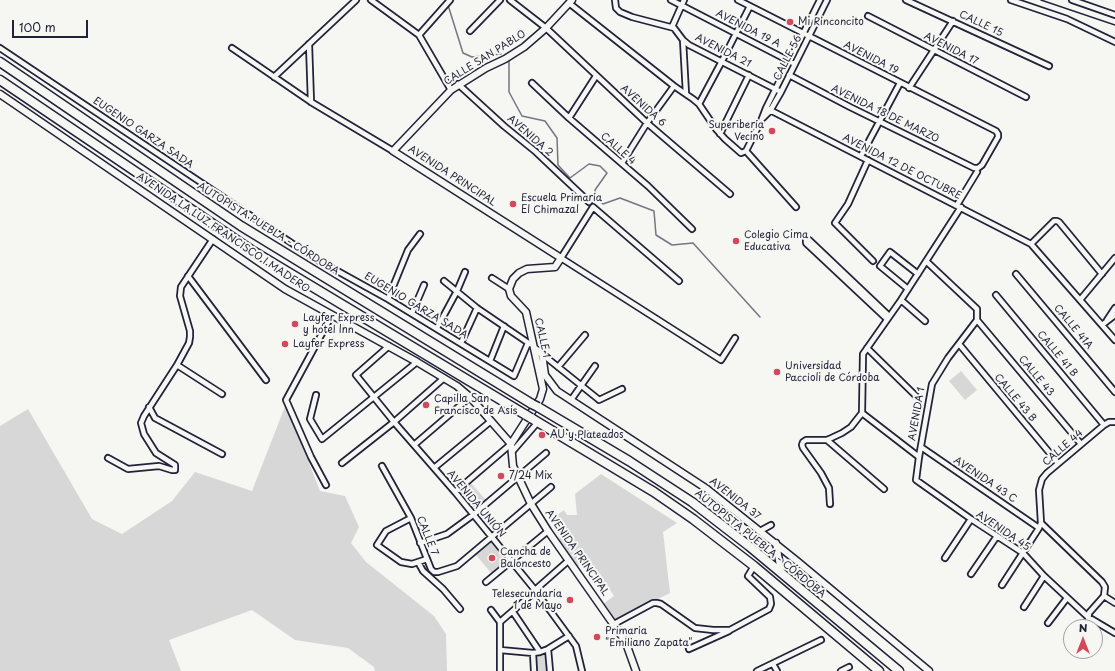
<!DOCTYPE html>
<html>
<head>
<meta charset="utf-8">
<style>
	body { margin:0 }
	#map { position:relative; width:1115px; height:671px; overflow:hidden; background:#f6f6f2; font-family:"Playpen Sans",sans-serif }
	canvas { display:block }
	.north { position:absolute; left:1063px; top:619px; width:40px; height:40px; box-sizing:border-box; background:#f6f6f2; border:1px solid #a1a1a9; border-radius:50%; rotate:0deg; font-size:11px; font-weight:700; line-height:16px; text-align:center; color:#22223b }
	.north::after { content:''; display:block; margin:auto; width:14px; height:18px; background:#d1495b; clip-path:polygon(50% 0,100% 100%,50% 72%,0 100%) }
	.scale { position:absolute; left:12px; top:20px; width:76px; height:18px; box-sizing:border-box; border:2px solid #22223b; border-top:0; padding-left:5px; font-size:12px; line-height:14px; white-space:nowrap; color:#22223b; -webkit-text-stroke:3px #f6f6f2; paint-order:stroke }
</style>
</head>
<body>
<div id="map">
<canvas width="1115" height="671"></canvas>
<div class="north">N</div>
<div class="scale">100 m</div>
</div>
<script>
const context = document.querySelector('canvas').getContext('2d');
context.lineJoin = 'round';
function fillPath(path, color) { context.fillStyle = color; context.fill(path, 'evenodd'); }
const poly = rows => new Path2D(rows.map(r => 'M' + r).join(''));
function strokePath(path, color, width, dash) { context.strokeStyle = color; context.lineWidth = width; context.lineCap = dash ? 'butt' : 'round'; context.setLineDash(dash || []); context.stroke(path); }
function drawText(font, color, halo, rows, align = 'center') {
  context.font = font + ' "Playpen Sans",sans-serif'; context.lineWidth = 4; context.setLineDash([]); context.textBaseline = 'middle'; context.strokeStyle = halo; context.fillStyle = color; for (const [text, x, y, turn = 0] of rows) {
    context.save(); context.translate(x, y); context.rotate((+turn || 0) * Math.PI / 180); context.textAlign = isNaN(turn) ? turn : align; if (halo) context.strokeText(text, 0, 0); context.fillText(text, 0, 0); context.restore();
  }
}
fillPath(poly([
	[961,371,977,390,965,400,949,381],
	[286,404,320,491,345,496,359,527,351,543,366,562,434,616,446,634,447,671,375,671,374,667,348,648,295,640,252,610,169,640,181,671,0,671,0,426,28,409,92,519,122,534,172,501,195,472,252,491],
	[601,474,677,523,663,532,670,593,615,620,603,604,614,596,607,585,599,587,593,578,596,576,585,561,577,567,560,543,557,515,564,510,567,515,577,515,575,494],
	[470,482,486,500,475,509,460,492],
	[491,543,507,562,492,574,476,555],
	[547,653,548,671,536,671,535,656]
]), '#d7d7d7');
strokePath(poly([
	[448,5,463,53,472,57,501,54],
	[509,59,509,92,522,116,545,121,557,138,558,165,570,178,589,164,600,166,607,173,595,190,596,199,603,204,620,198,654,211,656,235,672,245,693,243,760,317]
]), '#757583', 1.5);
const street = poly([
	[371,0,419,35,451,90],
	[510,0,546,28,647,123,730,194],
	[615,0,616,8,620,12,632,17,674,28,683,40,689,45,781,92],
	[671,0,795,64],
	[738,0,996,131,998,134,998,137,982,165,978,168,974,168,850,107,789,75],
	[906,0,1049,66],
	[1011,0,1067,19,1115,42],
	[1072,0,1115,15],
	[569,3,674,86,693,99,699,104,716,129,725,139,741,153,746,151],
	[868,16,1026,97],
	[672,27,684,0],
	[470,31,500,0],
	[419,35,450,0],
	[683,40,686,94],
	[309,44,311,102],
	[0,48,314,258,388,299,514,376,528,343],
	[232,48,311,102,393,151],
	[274,77,356,0],
	[532,83,569,118,648,186,692,229],
	[458,84,504,126,536,152,589,202],
	[909,88,953,21],
	[699,104,722,61,750,6],
	[766,108,1031,244,1115,340],
	[569,118,596,76],
	[763,118,770,111,781,92,827,0],
	[720,134,749,75],
	[746,151,761,121,766,108,820,0],
	[746,151,796,207],
	[861,156,900,83],
	[868,160,848,204,835,223,873,261],
	[622,163,647,123,674,86],
	[957,205,977,172],
	[1031,244,1054,221,1057,221,1059,222,1102,274],
	[926,261,977,309,977,320],
	[1016,274,1115,392],
	[188,276,266,380],
	[492,278,509,289],
	[444,281,477,308,530,344],
	[679,281,593,207,561,258,721,360,735,338],
	[908,289,880,266,890,252,918,274],
	[996,295,1104,425],
	[388,299,408,250,420,234],
	[901,300,925,321],
	[1080,300,1115,258],
	[412,313,424,285],
	[887,319,806,243,806,240,809,240,889,316],
	[977,320,948,358,932,384,919,457,916,480,971,519,1023,553,1044,576,1088,617,1115,633],
	[977,320,1081,444],
	[1107,320,1115,308],
	[1102,325,1115,315],
	[437,328,457,291,465,272],
	[461,343,477,308],
	[959,344,1058,463],
	[389,346,356,375,394,422,455,492,535,590,576,646,582,671],
	[867,348,916,396],
	[542,354,598,399,599,400,622,389],
	[490,361,504,326],
	[177,365,222,394],
	[558,367,585,335],
	[316,395,310,419,322,439,417,362],
	[571,400,595,366],
	[149,407,155,418,222,454],
	[862,413,919,457],
	[827,440,884,489],
	[414,445,470,397],
	[921,447,1039,528],
	[512,452,538,422],
	[108,458,128,469,159,466,172,470,175,470,175,465,156,453,144,434,141,423,144,416,177,365,189,343,190,337,190,331,180,296,181,287,213,239],
	[342,463,394,422,444,378],
	[382,466,411,518,431,569,434,572,438,572,457,566,551,487],
	[434,468,491,421],
	[326,485,311,457,286,400,332,315],
	[455,492,511,444],
	[830,504,829,488,821,473,803,448,802,445,803,442,806,440,827,440,842,433,851,427,862,413,863,354,901,300,961,207],
	[411,518,386,531,377,545,401,562,412,564,427,559],
	[1041,523,1102,582,1105,587,1104,596],
	[760,531,771,525],
	[420,543,447,534,473,515,546,453],
	[945,558,971,519],
	[418,562,423,571,443,589,460,609],
	[971,574,997,536],
	[486,582,548,531],
	[1002,585,1039,528,1041,523,1039,490,1042,479,1047,473,1104,425,1109,422,1115,422],
	[535,590,568,561],
	[1104,596,1115,603],
	[1024,607,1044,576],
	[491,610,500,622,500,671],
	[513,612,540,652],
	[500,622,531,595],
	[1048,623,1067,598],
	[614,624,653,603,657,603,661,604,695,628,713,630,730,630,769,609,771,604,770,597,748,576,754,566],
	[1084,627,1088,621,1089,613,1104,596],
	[548,649,550,671],
	[689,649,729,631],
	[500,650,533,653,540,652,548,649,569,636],
	[533,653,534,671],
	[773,664,777,671],
	[757,671,821,640],
	[841,671,849,667]
]);
const secondary = poly([
	[0,94,285,289,417,362,457,386,470,397,511,444],
	[534,348,542,354,545,375,557,391,707,489,797,561,929,671],
	[511,444,540,399,543,389,526,312,511,296,509,289,513,279,519,273,527,269,555,267,561,258,393,151,451,90,486,68,505,59,524,47,546,28,572,0],
	[511,444,513,466,531,504,548,531,623,638,627,646,636,671],
	[776,543,781,572]
]);
const highway = poly([
	[0,62,241,226,532,404],
	[0,80,253,251,526,415],
	[538,407,629,461,692,502,749,546,899,671],
	[531,418,654,492,693,519,754,566,879,671]
]);
strokePath(street, '#22223b', 8);
strokePath(secondary, '#22223b', 9);
strokePath(highway, '#22223b', 11);
strokePath(street, '#f6f6f2', 4.5);
strokePath(secondary, '#f6f6f2', 6);
strokePath(highway, '#f6f6f2', 8);
strokePath(poly([
	[1041,0,1115,25]
]), '#22223b', 1.5);
const highwayBridge = poly([
	[532,404,538,407],
	[526,415,531,418]
]);
strokePath(highwayBridge, '#22223b', 11, []);
strokePath(highwayBridge, '#f6f6f2', 8);
for (const [x, y, r, color] of [
	[790,22,4,"#d1495b"],
	[772,131,4,"#d1495b"],
	[513,204,4,"#d1495b"],
	[736,241,4,"#d1495b"],
	[295,324,4,"#d1495b"],
	[285,344,4,"#d1495b"],
	[777,372,4,"#d1495b"],
	[426,405,4,"#d1495b"],
	[542,435,4,"#d1495b"],
	[501,476,4,"#d1495b"],
	[492,558,4,"#d1495b"],
	[570,600,4,"#d1495b"],
	[597,637,4,"#d1495b"]
]) { const dot = new Path2D(); dot.arc(x, y, r, 0, 2 * Math.PI); context.fillStyle = color; context.fill(dot); strokePath(dot, '#f6f6f2', 1.5); }
drawText('10px', '#22223b', '#f6f6f2', [
	["Mi Rinconcito",798,22],
	["Superiberia",764,125,"right"],
	["Vecino",764,137,"right"],
	["Escuela Primaria",521,198],
	["El Chimazal",521,210],
	["Colegio Cima",744,235],
	["Educativa",744,247],
	["Layfer Express",303,318],
	["y hotel Inn",303,330],
	["Layfer Express",293,344],
	["Universidad",785,366],
	["Paccioli de Córdoba",785,378],
	["Capilla San",434,399],
	["Francisco de Asís",434,411],
	["AU y Plateados",550,435],
	["7/24 Mix",509,476],
	["Cancha de",500,552],
	["Baloncesto",500,564],
	["Telesecundaria",562,594,"right"],
	["1 de Mayo",562,606,"right"],
	["Primaria",605,631],
	["\"Emiliano Zapata\"",605,643]
], 'left');
drawText('10px', '#22223b', '#f6f6f2', [
	["CALLE 15",981,24,25],
	["AVENIDA 19 A",748,29,27],
	["AVENIDA 17",951,49,27],
	["AVENIDA 21",723,51,27],
	["CALLE SAN PABLO",485,58,-32],
	["CALLE 56",788,58,-63],
	["AVENIDA 19",871,58,27],
	["AVENIDA 6",643,106,42],
	["AVENIDA 18 DE MARZO",885,114,26],
	["EUGENIO GARZA SADA",143,133,34],
	["AVENIDA 2",530,136,41],
	["CALLE 4",618,149,41],
	["AVENIDA 12 DE OCTUBRE",902,167,27],
	["AVENIDA PRINCIPAL",452,176,33],
	["AUTOPISTA PUEBLA - CÓRDOBA",268,229,32],
	["AVENIDA LA LUZ FRANCISCO I MADERO",223,233,34],
	["EUGENIO GARZA SADA",416,306,31],
	["CALLE 41A",1073,327,50],
	["CALLE 1",542,338,77],
	["CALLE 41 B",1057,354,50],
	["CALLE 43",1036,376,50],
	["CALLE 43 B",1015,398,50],
	["AVENIDA 1",917,414,-80],
	["CALLE 44",1063,448,-41],
	["AVENIDA 43 C",985,480,34],
	["AVENIDA 37",735,499,38],
	["AVENIDA UNIÓN",476,504,50],
	["AVENIDA 45",1003,531,34],
	["CALLE 7",427,536,68],
	["AUTOPISTA PUEBLA - CÓRDOBA",760,544,39],
	["AVENIDA PRINCIPAL",577,553,55]
]);
</script>
</body>
</html>
